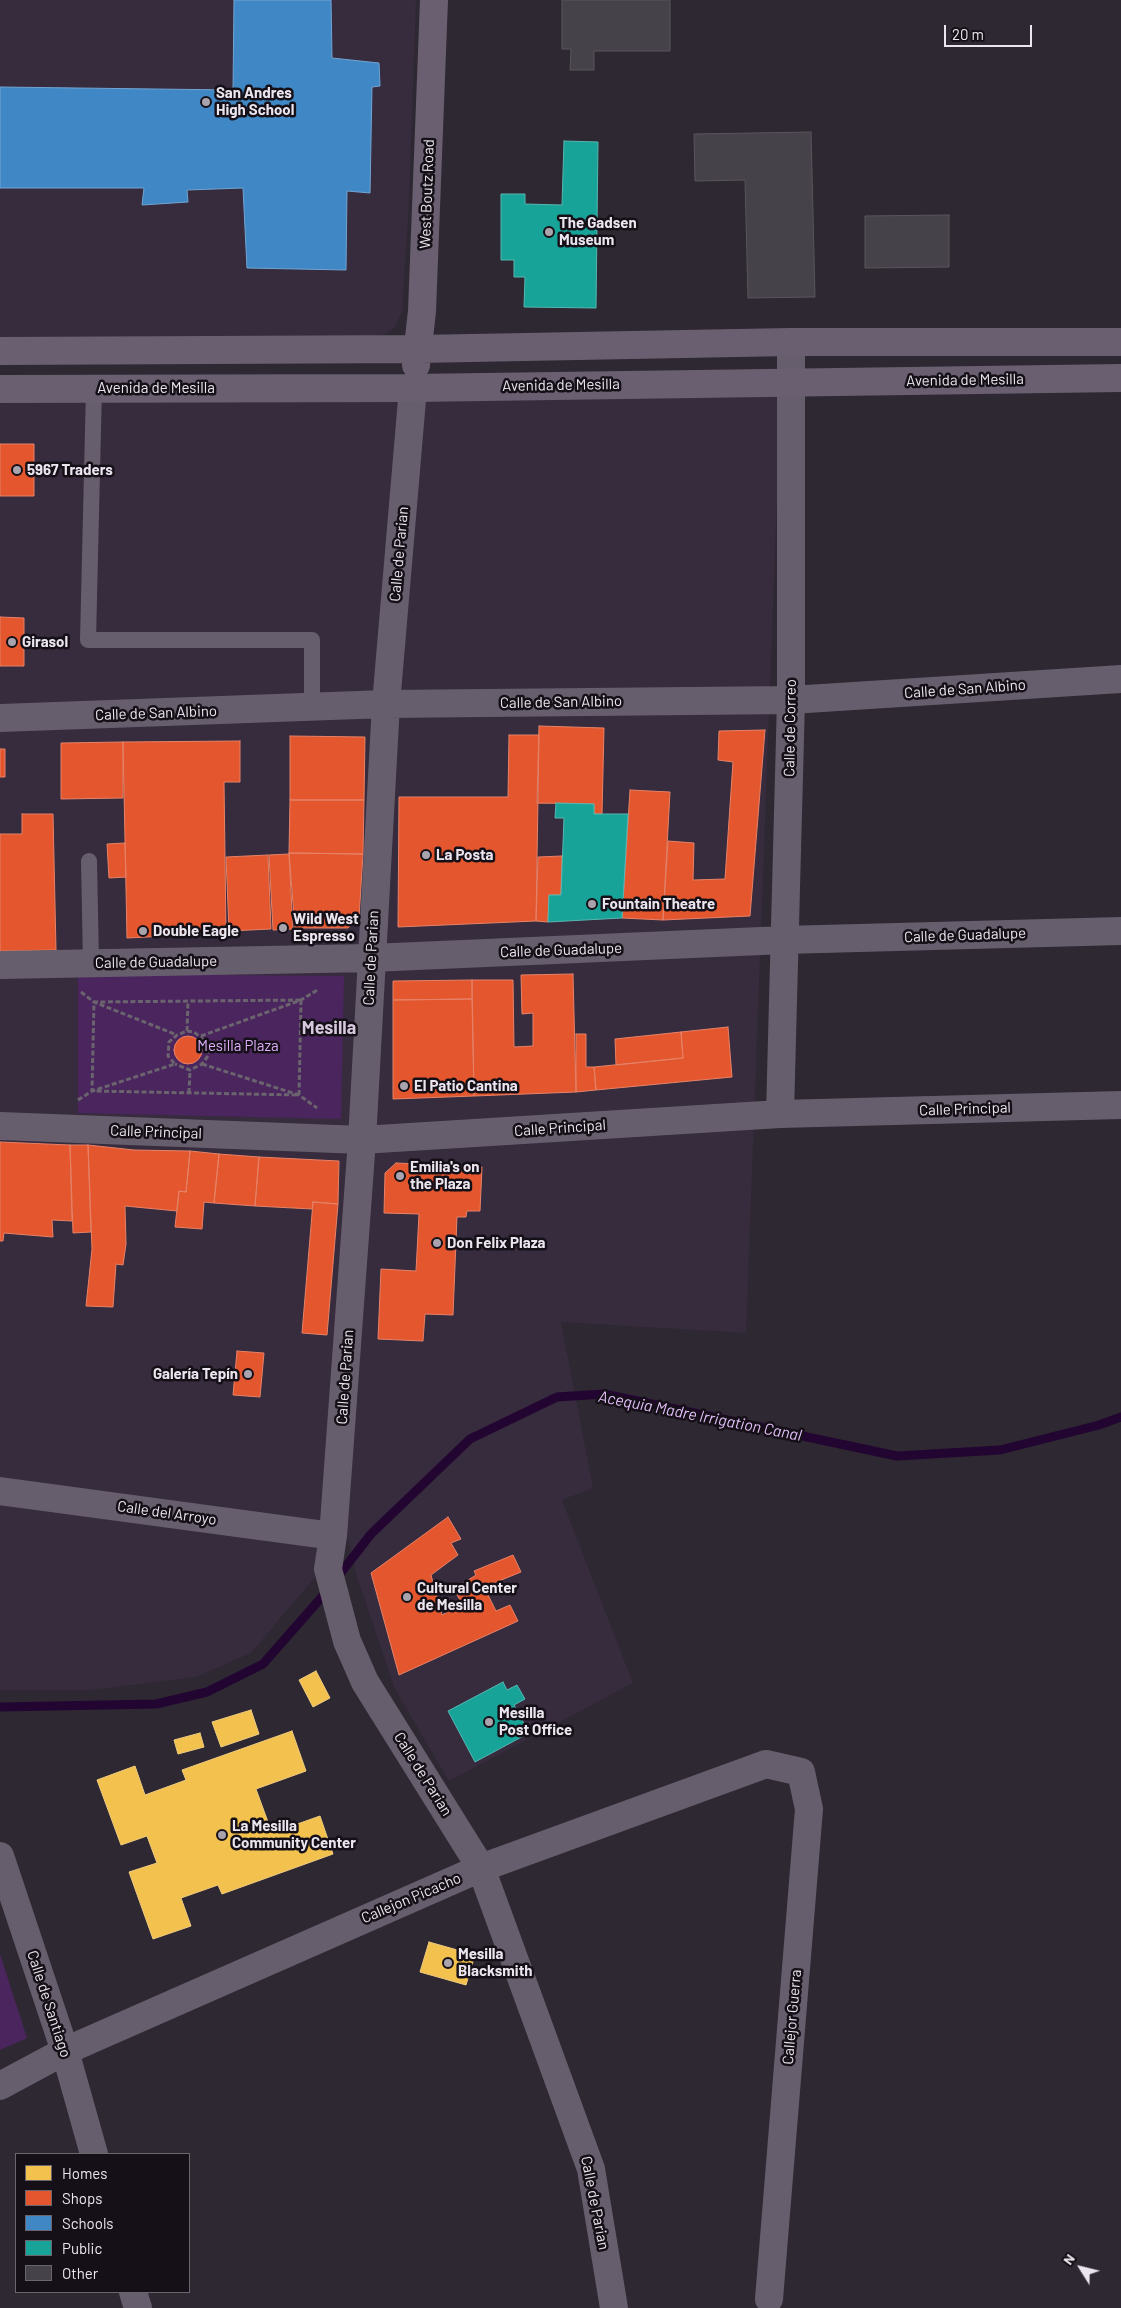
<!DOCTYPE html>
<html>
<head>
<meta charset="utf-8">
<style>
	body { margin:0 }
	#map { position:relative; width:1121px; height:2308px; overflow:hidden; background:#2e2832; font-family:Barlow,sans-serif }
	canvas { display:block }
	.legend { position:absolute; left:15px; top:2153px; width:175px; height:140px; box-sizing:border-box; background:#151017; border:1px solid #6b656d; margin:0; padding:6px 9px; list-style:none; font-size:15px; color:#ebe5ef }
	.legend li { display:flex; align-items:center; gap:10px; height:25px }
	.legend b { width:25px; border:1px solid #6b656d }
	.north { position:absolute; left:1056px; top:2243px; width:50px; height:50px; -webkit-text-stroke:4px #151017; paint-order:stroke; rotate:306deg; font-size:14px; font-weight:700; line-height:20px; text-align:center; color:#ebe5ef }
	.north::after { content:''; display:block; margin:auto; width:18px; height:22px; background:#ebe5ef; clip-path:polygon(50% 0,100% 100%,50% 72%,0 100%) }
	.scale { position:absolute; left:944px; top:25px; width:88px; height:22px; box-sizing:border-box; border:2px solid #ebe5ef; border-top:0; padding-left:6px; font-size:15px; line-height:18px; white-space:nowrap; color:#ebe5ef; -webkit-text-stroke:4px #151017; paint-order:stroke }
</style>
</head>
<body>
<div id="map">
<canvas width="1121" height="2308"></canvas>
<ul class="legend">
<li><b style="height:14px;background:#f2c14e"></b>Homes</li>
<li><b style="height:14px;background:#e4572e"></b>Shops</li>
<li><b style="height:14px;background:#3f88c5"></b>Schools</li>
<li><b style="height:14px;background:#17a398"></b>Public</li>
<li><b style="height:14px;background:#464249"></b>Other</li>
</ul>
<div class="north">N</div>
<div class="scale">20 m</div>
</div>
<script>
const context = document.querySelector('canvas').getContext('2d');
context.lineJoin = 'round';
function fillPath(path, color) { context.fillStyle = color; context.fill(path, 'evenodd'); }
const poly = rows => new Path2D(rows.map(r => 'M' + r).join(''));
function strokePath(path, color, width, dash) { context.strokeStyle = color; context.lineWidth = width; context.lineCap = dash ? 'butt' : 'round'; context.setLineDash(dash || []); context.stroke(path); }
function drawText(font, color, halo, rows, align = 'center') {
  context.font = font + ' Barlow,sans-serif'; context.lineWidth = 5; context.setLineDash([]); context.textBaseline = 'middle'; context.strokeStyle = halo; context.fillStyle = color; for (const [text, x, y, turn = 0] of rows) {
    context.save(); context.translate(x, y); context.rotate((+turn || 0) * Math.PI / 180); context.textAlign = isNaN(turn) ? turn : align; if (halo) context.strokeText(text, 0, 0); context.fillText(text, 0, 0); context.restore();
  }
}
fillPath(poly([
	[0,0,416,0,409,203,402,312,394,328,376,339,0,339],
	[781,392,746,1333,561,1322,593,1488,562,1500,633,1683,449,1781,395,1689,357,1577,348,1538,251,1653,196,1677,91,1690,0,1690,0,397]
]), '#372b3e');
fillPath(poly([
	[78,974,344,976,341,1119,78,1113],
	[0,1954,27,2038,0,2050]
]), '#4b255e');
const homes = poly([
	[316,1671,330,1698,313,1707,299,1680,316,1671],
	[251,1710,259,1734,221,1747,212,1722,251,1710],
	[292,1731,306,1771,256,1789,272,1833,320,1816,333,1854,222,1894,218,1885,181,1898,191,1926,153,1939,129,1872,157,1863,147,1836,121,1845,97,1780,135,1766,145,1795,186,1780,182,1770,292,1731],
	[200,1733,204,1747,178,1754,174,1740,200,1733],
	[429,1942,475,1955,466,1985,420,1972,429,1942]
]);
fillPath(homes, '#f2c14e');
strokePath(homes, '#f0cc7e', 1);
const shops = poly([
	[0,444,34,444,34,496,0,496,0,444],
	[0,617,24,618,24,666,0,666,0,617],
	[539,726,604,728,602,814,594,814,594,804,537,803,539,726],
	[765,730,750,916,663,920,668,841,694,843,693,880,725,879,733,762,718,760,719,731,765,730],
	[509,735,539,735,536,921,398,927,399,797,508,797,509,735],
	[290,736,365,737,364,800,290,800,290,736],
	[240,741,240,782,224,782,226,933,127,938,123,742,240,741],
	[123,742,123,798,61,799,61,743,123,742],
	[0,749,5,749,5,777,0,777,0,749],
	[630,790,670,792,663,920,622,918,630,790],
	[290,800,364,800,363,854,289,853,290,800],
	[22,814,53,814,56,950,0,951,0,834,22,834,22,814],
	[125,843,126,877,109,878,107,844,125,843],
	[289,853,363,854,359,918,348,928,295,928,289,853],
	[289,854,293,929,273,930,269,855,289,854],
	[268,855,271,929,229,931,226,857,268,855],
	[562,856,561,895,549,895,548,922,536,921,538,857,562,856],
	[573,974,576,1092,474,1096,472,980,513,980,514,1047,533,1046,533,1013,522,1014,521,975,573,974],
	[472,980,472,999,393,1000,393,981,472,980],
	[472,999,474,1096,393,1099,393,1000,472,999],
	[728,1027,732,1077,596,1090,594,1067,683,1058,681,1032,728,1027],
	[681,1032,683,1058,616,1065,615,1039,681,1032],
	[576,1034,586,1034,586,1067,594,1067,596,1090,576,1092,576,1034],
	'174 1050a14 14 0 1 1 28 0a14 14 0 1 1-28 0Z',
	[0,1142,70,1145,72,1221,52,1220,53,1237,4,1233,3,1241,0,1241,0,1142],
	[70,1145,88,1145,91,1232,73,1233,70,1145],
	[88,1145,134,1150,190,1151,186,1192,179,1191,177,1211,125,1206,126,1244,123,1265,116,1264,113,1307,86,1306,92,1249,88,1145],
	[190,1151,219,1154,214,1203,204,1202,202,1229,175,1227,179,1191,186,1192,190,1151],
	[219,1154,259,1157,255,1206,214,1203,219,1154],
	[259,1157,339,1161,338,1204,313,1202,312,1209,255,1206,259,1157],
	[396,1163,482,1167,480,1211,467,1211,466,1217,457,1217,453,1315,425,1314,423,1341,378,1339,381,1269,416,1271,419,1214,384,1213,385,1173,396,1163],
	[313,1202,338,1204,327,1335,302,1333,313,1202],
	[237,1351,264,1353,260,1397,233,1395,237,1351],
	[448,1517,461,1539,451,1543,458,1555,431,1575,442,1615,462,1604,454,1589,476,1575,474,1571,513,1555,521,1572,484,1587,496,1611,510,1605,518,1621,399,1675,371,1573,448,1517]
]);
fillPath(shops, '#e4572e');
strokePath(shops, '#e68268', 1);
const schools = poly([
	[234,0,331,0,332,58,379,63,380,86,372,87,370,193,347,191,346,270,247,268,243,188,187,190,188,202,142,205,144,188,0,188,0,87,233,90,234,0]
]);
fillPath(schools, '#3f88c5');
strokePath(schools, '#73a4d2', 1);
const public = poly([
	[564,141,598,142,596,308,524,307,525,277,514,277,514,260,501,260,501,194,525,194,525,204,562,205,564,141],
	[556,803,594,804,594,814,628,814,622,918,548,922,549,895,561,895,564,818,555,818,556,803],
	[503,1682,507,1690,517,1685,525,1699,514,1705,529,1733,475,1762,448,1711,503,1682]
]);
fillPath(public, '#17a398');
strokePath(public, '#57b7b2', 1);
strokePath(poly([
	[336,1579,371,1534,470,1439,557,1397,604,1394,897,1456,1000,1450,1099,1425,1121,1417],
	[0,1707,156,1704,207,1692,263,1664,328,1590]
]), '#230531', 9);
const building = poly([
	[562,0,670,0,670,51,594,51,594,70,570,70,571,49,562,49,562,0],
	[811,132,815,297,748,298,745,180,695,181,694,134,811,132],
	[949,215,949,267,865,268,865,216,949,215]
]);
fillPath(building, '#464249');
strokePath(building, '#5a555d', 1);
strokePath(poly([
	[81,992,94,1002,177,1035],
	[301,1000,299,1095,92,1091,94,1002,301,1000],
	[187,1031,188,1001],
	[201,1036,301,1000,319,989],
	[202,1064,299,1095,317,1108],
	[189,1093,190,1070],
	[78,1100,92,1091,175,1064,168,1056,169,1042,177,1035,187,1031,194,1032,207,1042,208,1056,202,1064,190,1070,175,1064]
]), '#6b646f', 3, [5, 2.5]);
strokePath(poly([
	[94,388,88,640,312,640,312,707],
	[89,861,91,963]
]), '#675e6d', 16);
strokePath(poly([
	[413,388,386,704,362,1140,333,1536,328,1569,347,1641,365,1682,481,1868,591,2169,614,2308],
	[0,718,386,704,791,700,1121,679],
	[0,965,371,958,784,940,1121,931],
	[780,1114,791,700,791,342],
	[0,1126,362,1140,780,1114,1121,1105],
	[0,1491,333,1536],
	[0,1856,65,2051,94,2154],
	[0,2086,65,2051,481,1868,766,1764,801,1772,809,1809,769,2299],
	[133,2292,138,2308]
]), '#675e6d', 28);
strokePath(poly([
	[0,351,418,349,791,342,1121,342],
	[416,365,422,311,434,0],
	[0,389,413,388,1121,378]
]), '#6a5f70', 28);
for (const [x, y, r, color] of [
	[206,102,5,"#a9a3ad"],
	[549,232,5,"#a9a3ad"],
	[17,470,5,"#a9a3ad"],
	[12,642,5,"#a9a3ad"],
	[426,855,5,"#a9a3ad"],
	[592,904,5,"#a9a3ad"],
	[283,928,5,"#a9a3ad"],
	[143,931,5,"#a9a3ad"],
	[404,1086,5,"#a9a3ad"],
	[400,1176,5,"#a9a3ad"],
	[437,1243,5,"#a9a3ad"],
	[248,1374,5,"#a9a3ad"],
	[407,1597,5,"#a9a3ad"],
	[489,1722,5,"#a9a3ad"],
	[222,1835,5,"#a9a3ad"],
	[448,1963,5,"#a9a3ad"]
]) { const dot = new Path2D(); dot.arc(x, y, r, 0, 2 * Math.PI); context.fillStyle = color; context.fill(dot); strokePath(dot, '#151017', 2); }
drawText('bold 15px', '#ebe5ef', '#151017', [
	["San Andres",216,93],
	["High School",216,110],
	["The Gadsen",559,223],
	["Museum",559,240],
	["5967 Traders",27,470],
	["Girasol",22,642],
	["La Posta",436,855],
	["Fountain Theatre",602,904],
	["Wild West",293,919],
	["Espresso",293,936],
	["Double Eagle",153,931],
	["El Patio Cantina",414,1086],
	["Emilia's on",410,1167],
	["the Plaza",410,1184],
	["Don Felix Plaza",447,1243],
	["Galería Tepín",238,1374,"right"],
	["Cultural Center",417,1588],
	["de Mesilla",417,1605],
	["Mesilla",499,1713],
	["Post Office",499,1730],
	["La Mesilla",232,1826],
	["Community Center",232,1843],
	["Mesilla",458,1954],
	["Blacksmith",458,1971]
], 'left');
drawText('15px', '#ebe5ef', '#151017', [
	["West Boutz Road",427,194,-88],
	["Avenida de Mesilla",965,380,-1],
	["Avenida de Mesilla",561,385,-1],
	["Avenida de Mesilla",156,388],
	["Calle de Parian",399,554,-85],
	["Calle de San Albino",965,689,-4],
	["Calle de San Albino",561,702,-1],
	["Calle de San Albino",156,713,-2],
	["Calle de Correo",790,728,-89],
	["Calle de Guadalupe",965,935,-2],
	["Calle de Guadalupe",561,950,-2],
	["Calle de Parian",371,958,-87],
	["Calle de Guadalupe",156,962,-1],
	["Calle Principal",965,1109,-2],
	["Calle Principal",560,1128,-4],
	["Calle Principal",156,1132,2],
	["Calle de Parian",345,1377,-86],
	["Calle del Arroyo",167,1513,8],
	["Calle de Parian",423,1774,58],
	["Callejon Picacho",411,1898,-23],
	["Calle de Santiago",49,2004,72],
	["Callejor Guerra",792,2017,-85],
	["Calle de Parian",595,2203,79]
]);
drawText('15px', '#deaefa', '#151017', [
	["Mesilla Plaza",238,1046]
]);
drawText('italic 16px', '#e2bef8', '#151017', [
	["Acequia Madre Irrigation Canal",700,1416,11]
]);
drawText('bold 18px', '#d6c9dd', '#151017', [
	["Mesilla",329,1028]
]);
</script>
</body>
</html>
